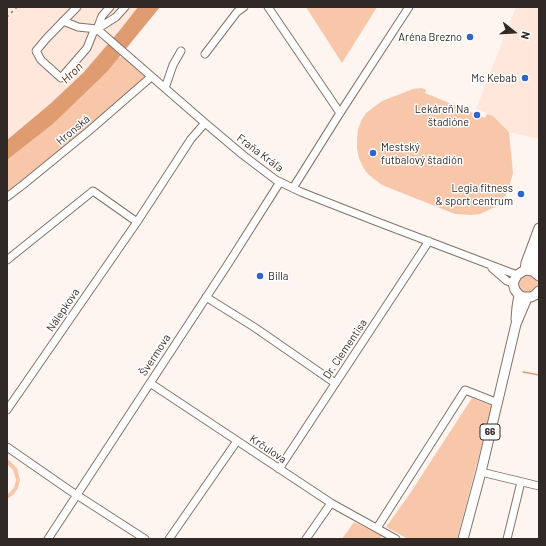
<!DOCTYPE html>
<html>
<head>
<meta charset="utf-8">
<style>
	body { margin:0 }
	#map { position:relative; width:546px; height:546px; overflow:hidden; background:#fef5f0; font-family:Barlow,sans-serif }
	canvas { display:block }
	.frame { position:absolute; inset:0; border:8px solid #312925; pointer-events:none }
	.north { position:absolute; left:494px; top:12px; width:40px; height:40px; -webkit-text-stroke:3px #fff; paint-order:stroke; rotate:107deg; font-size:11px; font-weight:700; line-height:16px; text-align:center; color:#312925 }
	.north::after { content:''; display:block; margin:auto; width:14px; height:18px; background:#312925; clip-path:polygon(50% 0,100% 100%,50% 72%,0 100%) }
</style>
</head>
<body>
<div id="map">
<canvas width="546" height="546"></canvas>
<div class="frame"></div>
<div class="north">N</div>
</div>
<script>
const context = document.querySelector('canvas').getContext('2d');
context.lineJoin = 'round';
function fillPath(path, color) { context.fillStyle = color; context.fill(path, 'evenodd'); }
const poly = rows => new Path2D(rows.map(r => 'M' + r).join(''));
function strokePath(path, color, width, dash) { context.strokeStyle = color; context.lineWidth = width; context.lineCap = dash ? 'butt' : 'round'; context.setLineDash(dash || []); context.stroke(path); }
function drawText(font, color, halo, rows, align = 'center') {
  context.font = font + ' Barlow,sans-serif'; context.lineWidth = 3; context.setLineDash([]); context.textBaseline = 'middle'; context.strokeStyle = halo; context.fillStyle = color; for (const [text, x, y, turn = 0] of rows) {
    context.save(); context.translate(x, y); context.rotate((+turn || 0) * Math.PI / 180); context.textAlign = isNaN(turn) ? turn : align; if (halo) context.strokeText(text, 0, 0); context.fillText(text, 0, 0); context.restore();
  }
}
fillPath(poly([
	[7,7,138,7,120,30,83,73,50,104,7,140],
	[516,7,539,7,539,139,509,132,493,116,476,109]
]), '#ffe8db');
fillPath(poly([
	[306,7,377,7,342,63],
	[128,55,151,77,7,197,7,160,53,124,107,72,118,58],
	[422,88,426,90,425,93,485,118,487,114,493,116,509,132,513,173,508,191,504,198,497,206,480,214,471,215,455,214,382,185,374,179,367,173,363,167,359,158,357,149,357,139,358,130,361,121,366,113,382,101,413,89],
	[529,274,537,279,538,285,538,288,528,294,520,291,518,285,518,282,519,279,523,275],
	[472,398,492,406,457,539,408,539,386,527,409,495],
	[7,459,11,462,17,468,20,480,18,488,16,491,13,495,7,499,7,495,14,488,16,480,14,473,13,470,7,464],
	[354,522,382,536,380,539,342,539]
]), '#f8c6a8');
fillPath(poly([
	[138,7,160,7,107,72,53,124,7,160,7,140,50,104,83,73,120,30]
]), '#e09c71');
strokePath(poly([
	[523,372,539,375]
]), '#e09c71', 1.5);
const minor = poly([
	[77,7,46,39,36,51,41,60,61,78,87,48,93,33,97,29,116,17,125,7],
	[268,7,340,113],
	[63,21,78,27,97,29],
	[97,29,205,123,243,155,276,180,301,192,375,221,517,275],
	[97,29,102,16,110,7],
	[205,54,237,12,244,7],
	[165,88,173,65,181,51],
	[293,188,340,113,409,7],
	[7,197,24,184,90,130,151,77],
	[7,260,93,191,137,222],
	[492,268,507,281,513,283],
	[206,297,254,327,335,383],
	[150,383,331,503,396,539],
	[7,410,137,222,191,139,205,123],
	[7,447,69,490,145,539],
	[279,469,429,241],
	[481,472,539,486],
	[377,528,465,390,498,403],
	[48,539,228,264,280,182],
	[169,539,237,441],
	[306,539,331,503],
	[507,539,521,482]
]);
const major = poly([
	[525,270,526,263,539,228],
	[533,271,535,257,538,247],
	[539,276,533,271,525,270,517,275,513,283,515,290,519,295,523,297,531,297,535,295,539,291],
	[516,319,517,307,519,295],
	[463,539,481,472,516,324,527,298]
]);
strokePath(minor, '#857368', 9);
strokePath(major, '#857368', 11);
strokePath(minor, '#fff', 7);
strokePath(major, '#fff', 9);
strokePath(poly([
	[7,17,17,7]
]), '#756d68', 1.5, [2, 4]);
for (const [x, y, r, color] of [
	[470,37,4,"#2f63d2"],
	[525,78,4,"#2f63d2"],
	[477,115,4,"#2f63d2"],
	[373,153,4,"#2f63d2"],
	[521,194,4,"#2f63d2"],
	[260,276,4,"#2f63d2"]
]) { const dot = new Path2D(); dot.arc(x, y, r, 0, 2 * Math.PI); context.fillStyle = color; context.fill(dot); strokePath(dot, '#fff', 1.5); }
for (const [x, y, w] of [
	[490,432,20]
]) { const box = new Path2D(); box.roundRect(x - w / 2, y - 8, w, 16, 3); context.fillStyle = '#fff'; context.fill(box); strokePath(box, '#312925', 1); }
drawText('bold 10px', '#312925', null, [
	["66",490,432]
]);
drawText('11px', '#312925', '#fff', [
	["Aréna Brezno",462,37],
	["Mc Kebab",517,78],
	["Lekáreň Na",469,109],
	["štadióne",469,122],
	["Mestský",381,147,"left"],
	["futbalový štadión",381,160,"left"],
	["Legia fitness",513,188],
	["& sport centrum",513,201],
	["Billa",268,276,"left"]
], 'right');
drawText('11px', '#312925', '#fff', [
	["Hronská",73,130,-40],
	["Fraňa Kráľa",260,153,37],
	["Nálepkova",63,310,-56],
	["Dr. Clementisa",345,349,-56],
	["Švermova",155,355,-57],
	["Krčulova",268,449,34]
]);
drawText('italic 12px', '#5c3010', '#fff', [
	["Hron",72,73,-44]
]);
</script>
</body>
</html>
